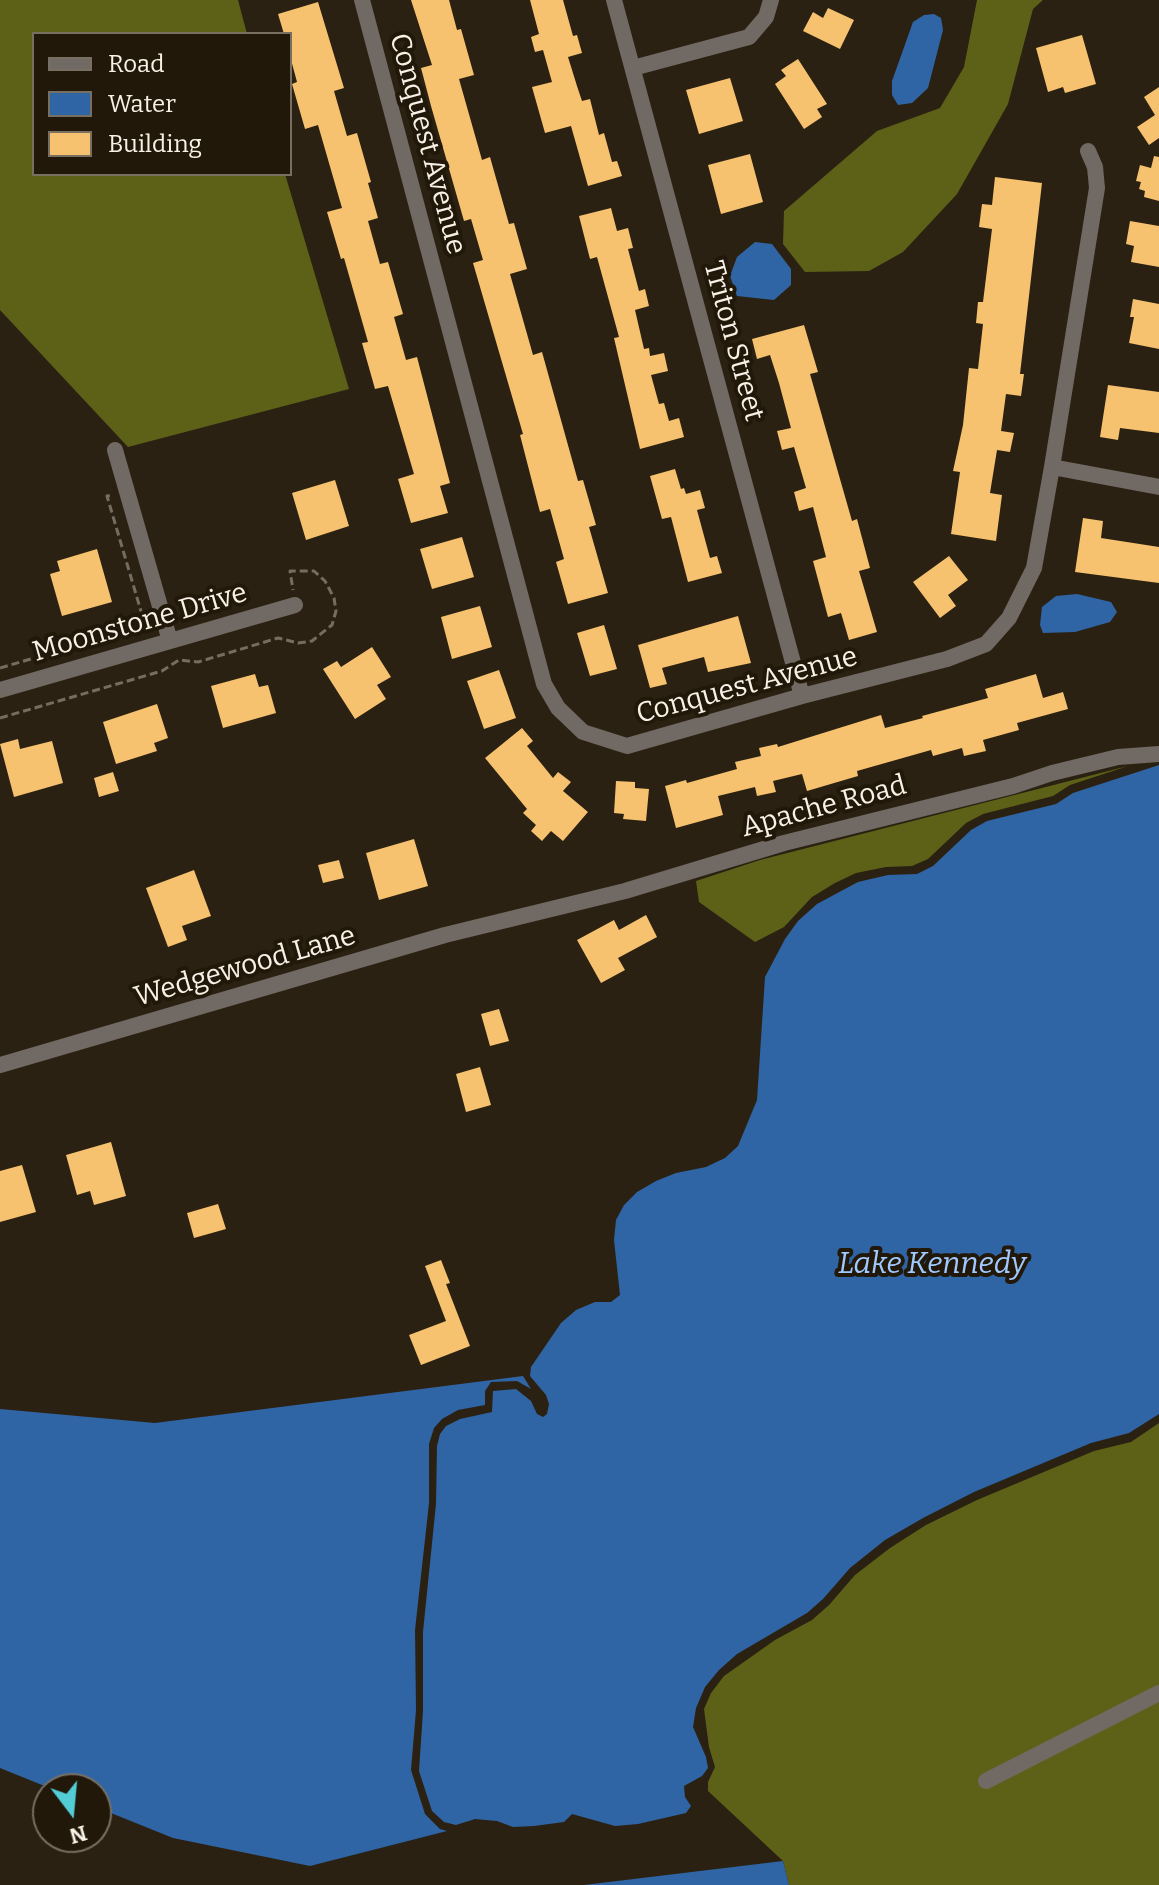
<!DOCTYPE html>
<html>
<head>
<meta charset="utf-8">
<style>
	body { margin:0 }
	#map { position:relative; width:1159px; height:1885px; overflow:hidden; background:#2b2112; font-family:Bitter,serif }
	canvas { display:block }
	.legend { position:absolute; left:32px; top:32px; width:260px; height:144px; box-sizing:border-box; background:#211809; border:2px solid #776f62; margin:0; padding:10px 14px; list-style:none; font-size:24px; color:#f8f1e7 }
	.legend li { display:flex; align-items:center; gap:16px; height:40px }
	.legend b { width:40px; border:2px solid #776f62 }
	.north { position:absolute; left:32px; top:1773px; width:80px; height:80px; box-sizing:border-box; background:#211809; border:2px solid #776f62; border-radius:50%; rotate:164deg; font-size:22px; font-weight:700; line-height:32px; text-align:center; color:#f8f1e7 }
	.north::after { content:''; display:block; margin:auto; width:28px; height:36px; background:#52ccd5; clip-path:polygon(50% 0,100% 100%,50% 72%,0 100%) }
</style>
</head>
<body>
<div id="map">
<canvas width="1159" height="1885"></canvas>
<ul class="legend">
<li><b style="height:10px;background:#716963"></b>Road</li>
<li><b style="height:22px;background:#3065a5"></b>Water</li>
<li><b style="height:22px;background:#f6c26f"></b>Building</li>
</ul>
<div class="north">N</div>
</div>
<script>
const context = document.querySelector('canvas').getContext('2d');
context.lineJoin = 'round';
function fillPath(path, color) { context.fillStyle = color; context.fill(path, 'evenodd'); }
const poly = rows => new Path2D(rows.map(r => 'M' + r).join(''));
function strokePath(path, color, width, dash) { context.strokeStyle = color; context.lineWidth = width; context.lineCap = dash ? 'butt' : 'round'; context.setLineDash(dash || []); context.stroke(path); }
function drawText(font, color, halo, rows, align = 'center') {
  context.font = font + ' Bitter,serif'; context.lineWidth = 8; context.setLineDash([]); context.textBaseline = 'middle'; context.strokeStyle = halo; context.fillStyle = color; for (const [text, x, y, turn = 0] of rows) {
    context.save(); context.translate(x, y); context.rotate((+turn || 0) * Math.PI / 180); context.textAlign = isNaN(turn) ? turn : align; if (halo) context.strokeText(text, 0, 0); context.fillText(text, 0, 0); context.restore();
  }
}
fillPath(poly([
	[0,0,238,0,247,34,34,34,34,174,285,174,349,389,128,447,0,310],
	[977,0,1043,0,1033,9,1008,104,957,194,903,252,869,271,805,272,783,244,784,211,877,131,940,108,964,67],
	[1128,766,1070,785,1053,796,983,814,966,823,928,859,912,866,886,867,856,873,835,883,812,897,784,927,755,942,699,902,696,881,760,860],
	[1159,1423,1159,1885,789,1885,783,1861,708,1791,708,1782,715,1767,709,1747,704,1709,711,1693,724,1676,775,1640,812,1620,829,1605,855,1575,890,1548,926,1525,977,1500,1094,1451,1131,1442]
]), '#5d6118');
fillPath(poly([
	[934,14,941,18,943,30,928,88,912,103,898,105,892,95,892,81,913,22,924,15],
	[755,242,772,244,791,269,791,285,774,300,737,296,730,276,737,257],
	[1077,594,1111,602,1117,612,1110,622,1075,632,1043,633,1040,625,1042,607,1056,596],
	[1159,765,1159,1414,1129,1433,1091,1443,974,1492,923,1518,885,1540,850,1568,823,1599,807,1613,737,1654,719,1670,705,1687,696,1708,693,1727,706,1757,708,1768,702,1776,684,1786,685,1797,691,1806,686,1813,638,1824,615,1826,572,1814,564,1822,534,1826,513,1827,497,1821,475,1819,456,1825,444,1822,432,1811,419,1771,423,1711,423,1632,436,1504,437,1446,440,1434,446,1426,460,1419,492,1412,493,1391,516,1389,531,1401,537,1414,543,1417,547,1414,549,1404,546,1395,530,1376,531,1367,561,1323,576,1310,595,1302,611,1302,620,1295,614,1240,616,1220,624,1205,637,1192,656,1181,676,1173,706,1167,725,1158,738,1146,757,1100,765,977,785,939,798,921,817,904,858,882,888,875,917,874,933,866,971,830,987,821,1056,804,1073,793],
	[523,1376,531,1389,517,1381,491,1382,485,1391,485,1405,458,1410,442,1419,434,1428,429,1444,429,1503,415,1630,416,1710,411,1770,425,1814,440,1829,447,1831,310,1866,173,1838,96,1807,96,1789,52,1789,0,1768,0,1409,155,1423],
	[783,1861,789,1885,584,1885]
]), '#3065a5');
fillPath(poly([
	[411,0,449,0,457,30,461,29,474,75,459,79,482,160,490,157,509,224,514,223,527,269,510,274,533,355,542,352,578,481,583,480,596,525,589,527,608,593,568,604,556,562,564,559,550,509,540,512,535,493,520,435,523,434,473,263,483,260,471,219,464,221,431,106,421,68,432,65],
	[530,0,563,0,573,36,577,35,582,53,568,57,577,86,582,101,590,99,599,135,604,133,612,162,617,161,622,176,588,186,571,126,545,133,532,87,552,82,543,50,535,52,531,37,539,34],
	[318,2,344,88,334,91,347,136,357,133,371,182,368,183,378,218,368,221,380,264,388,262,403,314,394,317,406,360,417,357,450,483,440,486,448,513,411,523,398,479,414,474,388,386,375,389,362,343,368,342,344,258,341,259,327,212,342,208,318,125,305,129,292,84,297,82,290,56,290,34,284,34,278,14],
	[828,8,854,20,840,49,803,31,813,12,823,18],
	[1082,35,1096,84,1065,93,1063,87,1048,92,1036,48],
	[798,59,827,104,817,109,822,117,804,129,775,84,786,76,781,70],
	[730,78,743,121,699,134,686,90],
	[1159,87,1159,138,1149,145,1137,127,1155,115,1144,97],
	[750,154,763,202,721,214,708,165],
	[1154,156,1159,157,1159,201,1144,197,1145,191,1139,189,1141,182,1136,181,1140,165,1151,168],
	[995,177,1042,183,1020,374,1024,374,1021,396,1006,394,1001,431,1014,433,1010,452,997,450,990,493,1002,495,996,541,951,534,960,472,953,471,963,425,969,368,978,369,983,324,976,323,978,302,983,302,992,229,979,227,982,204,992,205],
	[611,208,617,231,628,228,633,248,628,249,639,291,645,289,649,306,635,310,644,349,649,348,650,356,664,353,668,371,651,375,659,404,664,403,669,421,679,418,684,437,640,449,614,338,619,337,597,257,590,259,579,216],
	[1130,221,1159,226,1159,267,1131,262,1134,246,1126,244],
	[1133,299,1159,304,1159,349,1129,343,1134,317,1130,317],
	[804,325,818,372,810,374,852,521,857,519,870,568,859,571,877,632,849,640,841,613,828,617,813,561,826,557,813,507,799,511,794,492,806,488,794,447,782,450,777,431,791,428,779,383,770,355,757,359,752,339],
	[1108,385,1159,392,1159,433,1120,428,1118,440,1100,437],
	[675,469,681,489,684,488,686,494,700,490,705,508,697,510,710,558,717,556,722,573,688,582,671,517,662,519,650,476],
	[335,480,349,526,306,540,292,493],
	[1083,518,1103,521,1101,538,1159,547,1159,583,1075,572],
	[462,537,474,577,432,589,420,549],
	[97,549,112,602,62,616,50,574,60,571,57,561],
	[949,556,968,580,948,595,956,606,940,618,913,582],
	[480,606,492,647,452,659,441,617],
	[738,616,751,663,708,672,704,657,662,668,667,684,650,688,638,645],
	[604,625,617,669,590,676,577,633],
	[372,647,391,677,377,685,386,699,355,719,323,669,337,661,341,667],
	[499,670,516,718,484,729,467,681],
	[255,674,259,687,268,685,276,713,223,728,211,686],
	[1036,674,1043,698,1063,692,1068,709,1017,723,1019,730,983,740,986,751,964,756,962,748,933,756,931,750,857,771,858,776,807,791,802,774,773,781,776,792,757,796,755,787,718,796,723,815,676,828,665,786,686,780,687,783,737,769,735,762,761,756,759,748,777,744,778,747,881,715,885,728,923,718,922,716,988,698,985,689],
	[157,704,168,738,154,743,157,751,116,764,103,722],
	[522,728,533,741,527,746,553,778,558,772,571,782,563,791,588,812,563,841,551,831,542,841,531,831,536,825,523,813,527,809,485,758],
	[18,739,20,749,52,741,63,783,14,797,0,744],
	[113,772,119,791,99,797,94,778],
	[616,781,635,782,635,788,649,789,646,821,623,819,624,814,614,813],
	[414,839,428,886,379,900,366,853],
	[339,860,344,878,323,883,318,865],
	[194,870,211,916,182,926,187,940,168,947,146,888],
	[646,915,657,937,618,958,625,970,601,983,577,940,614,920,619,930],
	[499,1009,509,1041,490,1046,481,1014],
	[480,1067,491,1105,466,1112,456,1074],
	[111,1142,126,1196,94,1205,90,1191,77,1195,66,1155],
	[22,1165,36,1212,0,1222,0,1171],
	[218,1204,226,1229,194,1238,187,1213],
	[441,1260,450,1283,446,1284,470,1346,421,1365,409,1335,446,1321,425,1266]
]), '#f6c26f');
strokePath(poly([
	[0,668,133,629,141,623,143,618,107,496,112,495],
	[0,718,162,671,179,660,198,662,278,638,298,643,312,641,332,625,336,611,334,598,325,581,314,571,290,571,293,590]
]), '#756d5f', 3, [8, 4]);
strokePath(poly([
	[362,0,544,684,558,708,583,732,627,746,802,696,947,659,986,644,1009,618,1034,568,1052,467,1097,188,1095,167,1088,151],
	[614,0,802,696],
	[633,68,749,37,766,17,771,0],
	[115,450,170,641],
	[1052,467,1159,487],
	[0,690,295,605],
	[0,1065,445,935,625,891,784,843,1013,786,1052,773,1118,757,1159,754],
	[986,1781,1159,1693]
]), '#716963', 16);
drawText('28px', '#f8f1e7', '#211809', [
	["Conquest Avenue",427,144,75],
	["Triton Street",733,341,75],
	["Moonstone Drive",140,623,-16],
	["Conquest Avenue",747,686,-15],
	["Apache Road",824,807,-15],
	["Wedgewood Lane",245,967,-16]
]);
drawText('italic 30px', '#9fc9ff', '#211809', [
	["Lake Kennedy",932,1265]
]);
</script>
</body>
</html>
